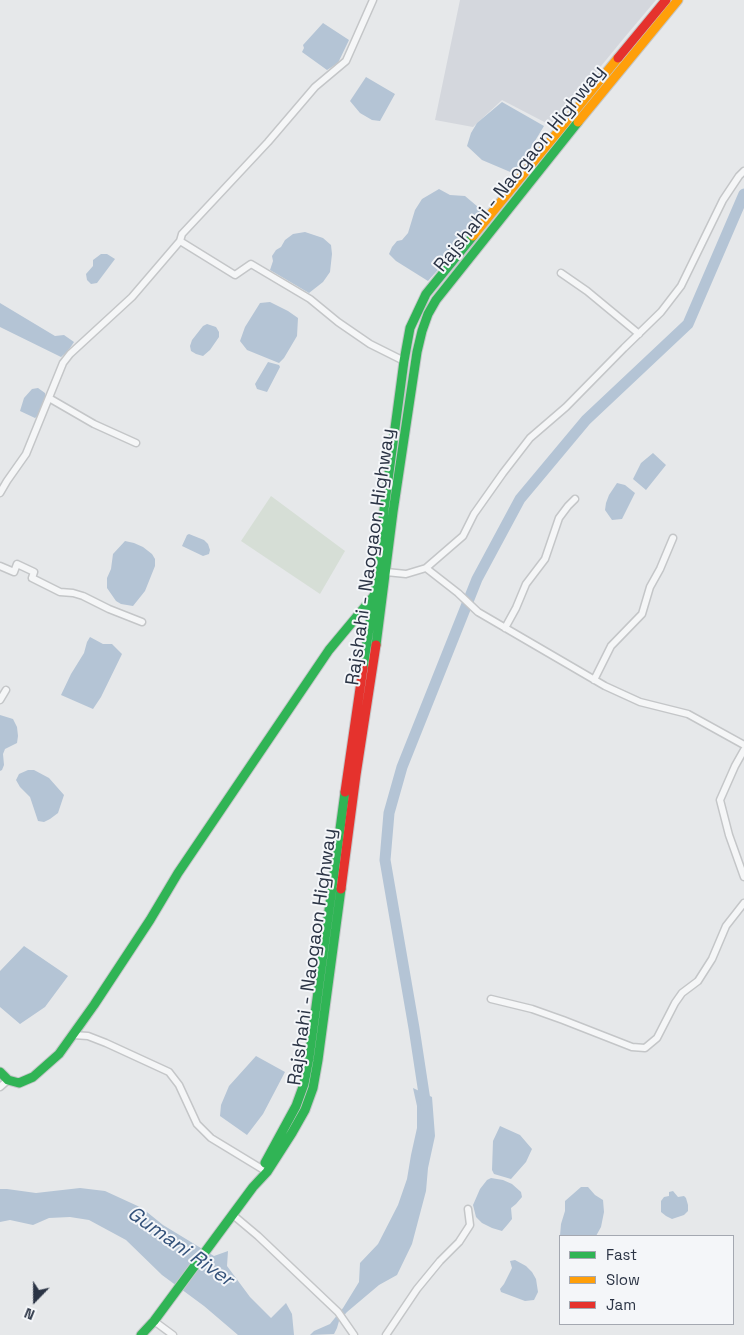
<!DOCTYPE html>
<html>
<head>
<meta charset="utf-8">
<style>
	body { margin:0 }
	#map { position:relative; width:744px; height:1335px; overflow:hidden; background:#e6e8ea; font-family:"Space Grotesk",sans-serif }
	canvas { display:block }
	.legend { position:absolute; left:559px; top:1235px; width:175px; height:90px; box-sizing:border-box; background:#f4f6f9; border:1px solid #a4a8b1; margin:0; padding:6px 9px; list-style:none; font-size:15px; color:#2b3445 }
	.legend li { display:flex; align-items:center; gap:10px; height:25px }
	.legend b { width:25px; border:1px solid #a4a8b1 }
	.north { position:absolute; left:10px; top:1275px; width:50px; height:50px; -webkit-text-stroke:4px #f4f6f9; paint-order:stroke; rotate:202deg; font-size:14px; font-weight:700; line-height:20px; text-align:center; color:#2b3445 }
	.north::after { content:''; display:block; margin:auto; width:18px; height:22px; background:#2b3445; clip-path:polygon(50% 0,100% 100%,50% 72%,0 100%) }
</style>
</head>
<body>
<div id="map">
<canvas width="744" height="1335"></canvas>
<ul class="legend">
<li><b style="height:6px;background:#30b455"></b>Fast</li>
<li><b style="height:6px;background:#ff9f0a"></b>Slow</li>
<li><b style="height:6px;background:#e5322d"></b>Jam</li>
</ul>
<div class="north">N</div>
</div>
<script>
const context = document.querySelector('canvas').getContext('2d');
context.lineJoin = 'round';
function fillPath(path, color) { context.fillStyle = color; context.fill(path, 'evenodd'); }
const poly = rows => new Path2D(rows.map(r => 'M' + r).join(''));
function strokePath(path, color, width, dash) { context.strokeStyle = color; context.lineWidth = width; context.lineCap = dash ? 'butt' : 'round'; context.setLineDash(dash || []); context.stroke(path); }
function drawText(font, color, halo, rows, align = 'center') {
  context.font = font + ' "Space Grotesk",sans-serif'; context.lineWidth = 4; context.setLineDash([]); context.textBaseline = 'middle'; context.strokeStyle = halo; context.fillStyle = color; for (const [text, x, y, turn = 0] of rows) {
    context.save(); context.translate(x, y); context.rotate((+turn || 0) * Math.PI / 180); context.textAlign = isNaN(turn) ? turn : align; if (halo) context.strokeText(text, 0, 0); context.fillText(text, 0, 0); context.restore();
  }
}
fillPath(poly([
	[460,0,656,0,624,38,552,126,502,100,473,127,435,120]
]), '#d4d7dd');
fillPath(poly([
	[271,496,345,551,320,594,241,541]
]), '#d6ded6');
fillPath(poly([
	[323,23,349,40,338,63,327,70,302,52,304,48,303,45],
	[366,77,395,94,380,121,372,120,360,113,350,101],
	[502,102,544,126,515,174,482,160,467,146,471,133,477,123],
	[439,189,450,195,465,196,484,212,452,254,428,281,396,261,389,254,392,247,397,241,402,240,408,233,415,210,422,199],
	[305,232,323,238,331,245,332,254,330,272,323,282,309,293,270,270,273,261,272,256,276,250,281,247,285,240,293,234],
	[101,254,107,254,115,259,97,283,91,284,87,280,86,274,93,266,93,260],
	[270,302,288,311,298,318,297,336,284,358,279,363,247,350,240,341,245,327,260,303],
	[0,303,55,336,64,335,74,342,68,351,61,357,2,328,0,327],
	[207,324,216,327,219,332,219,337,210,350,203,356,196,354,191,351,190,346,192,340,203,326],
	[268,362,279,365,280,367,267,392,257,389,255,384],
	[38,388,45,393,46,400,39,415,35,418,20,411,24,398,32,389],
	[653,453,666,465,646,490,633,479,641,463],
	[617,483,625,485,635,493,622,519,612,520,605,510,606,503,609,495],
	[189,534,204,540,208,544,210,550,209,554,203,556,182,546,187,535],
	[125,541,134,543,143,547,152,554,155,559,155,566,145,591,133,606,121,604,116,601,107,588,107,578,111,569,113,554],
	[90,637,103,644,112,644,122,654,101,697,93,709,61,695,71,674,84,653,87,642],
	[0,715,13,719,17,727,18,736,17,743,5,749,3,754,4,765,2,770,0,771],
	[28,770,34,770,49,778,64,795,58,813,50,819,44,822,38,821,30,797,20,787,16,780,19,774],
	[24,946,68,976,45,1007,20,1024,0,1007,0,971],
	[256,1056,285,1072,263,1114,247,1135,220,1116,221,1105,229,1086],
	[413,1088,432,1097,435,1136,428,1168,426,1191,412,1244,397,1275,379,1285,347,1312,339,1321,337,1328,334,1334,310,1335,314,1331,330,1324,343,1308,359,1282,360,1263,378,1244,398,1205,407,1179,411,1155,417,1128,417,1106],
	[500,1126,520,1135,532,1149,526,1162,511,1179,494,1174,492,1170,493,1141],
	[491,1178,503,1180,512,1184,521,1192,522,1197,516,1204,511,1208,512,1219,508,1224,502,1231,492,1228,482,1223,476,1217,473,1205,480,1189,487,1180],
	[581,1187,588,1187,595,1195,603,1200,604,1212,601,1227,596,1236,560,1236,561,1224,565,1211,565,1201],
	[80,1188,105,1191,142,1208,163,1225,214,1256,228,1251,227,1266,250,1297,271,1318,286,1303,292,1314,294,1335,238,1335,204,1306,162,1275,126,1240,89,1220,70,1217,49,1218,33,1225,10,1220,0,1222,0,1189,7,1189,36,1193],
	[673,1191,678,1197,684,1196,686,1198,688,1205,688,1211,684,1215,672,1219,666,1216,661,1212,661,1201,664,1197,669,1196,669,1192],
	[515,1260,526,1266,532,1272,536,1279,538,1292,534,1300,525,1301,501,1292,500,1289,504,1284,512,1268,510,1261]
]), '#b4c4d5');
strokePath(poly([
	[426,1107,414,1028,385,860,389,813,402,767,477,579,520,499,586,420,688,324,744,194]
]), '#b4c4d5', 11);
const street = poly([
	[373,0,346,61,315,87,268,142,182,234,180,241,235,275,251,264,310,299,338,322,370,344,404,361],
	[561,273,587,291,639,334],
	[49,398,94,424,136,443],
	[0,493,7,481,26,454,63,363,70,354,132,297,180,241],
	[0,566,14,572,17,564,34,572,32,578,60,592,73,593,83,596,109,609,142,622],
	[426,568,458,593,478,612,605,686,640,702,688,714,744,745],
	[386,572,406,574,426,568,463,536,474,514,503,473,530,438,566,407,624,348,661,312,681,286,723,200,739,176,744,171],
	[505,628,516,608,526,584,545,559,559,518,568,506,575,499],
	[594,680,611,646,642,614,650,587,660,569,673,538],
	[0,700,6,690],
	[744,750,735,766,720,800,729,835,744,877],
	[491,999,532,1009,563,1020,632,1047,645,1048,657,1038,675,1003,682,993,698,981,712,959,726,926,744,903],
	[73,1035,88,1036,106,1043,169,1072,179,1085,197,1124,211,1138,267,1172],
	[0,1087,8,1080],
	[233,1215,258,1236,338,1312,354,1335],
	[154,1321,173,1335],
	[386,1335,417,1289,440,1261,459,1242,470,1225,468,1209]
]);
const fast = poly([
	[376,645,393,512,417,352,422,331,428,314,436,300,578,122],
	[363,668,378,570,384,510,404,361,410,328,426,294,473,236],
	[0,1072,8,1080,19,1083,33,1077,59,1054,94,1005,150,920,178,873,329,650,374,596],
	[265,1163,296,1106,304,1084,309,1058,345,792],
	[141,1335,154,1321,253,1187,267,1172,292,1133,305,1110,313,1088,318,1060,341,889]
]);
const slow = poly([
	[578,122,678,0],
	[473,236,618,58]
]);
const jam = poly([
	[618,58,666,0],
	[345,792,363,668],
	[341,889,356,775,376,645]
]);
strokePath(street, '#c4c6c8', 9);
strokePath(fast, '#c4c6c8', 11);
strokePath(slow, '#c4c6c8', 11);
strokePath(jam, '#c4c6c8', 11);
strokePath(street, '#f5f6f7', 6);
strokePath(fast, '#30b455', 9);
strokePath(slow, '#ff9f0a', 9);
strokePath(jam, '#e5322d', 9);
drawText('19px', '#2b3445', '#f4f6f9', [
	["Rajshahi - Naogaon Highway",520,169,-51],
	["Rajshahi - Naogaon Highway",371,557,-82],
	["Rajshahi - Naogaon Highway",313,957,-82]
]);
drawText('italic 20px', '#34527a', '#f4f6f9', [
	["Gumani River",180,1247,35]
]);
</script>
</body>
</html>
